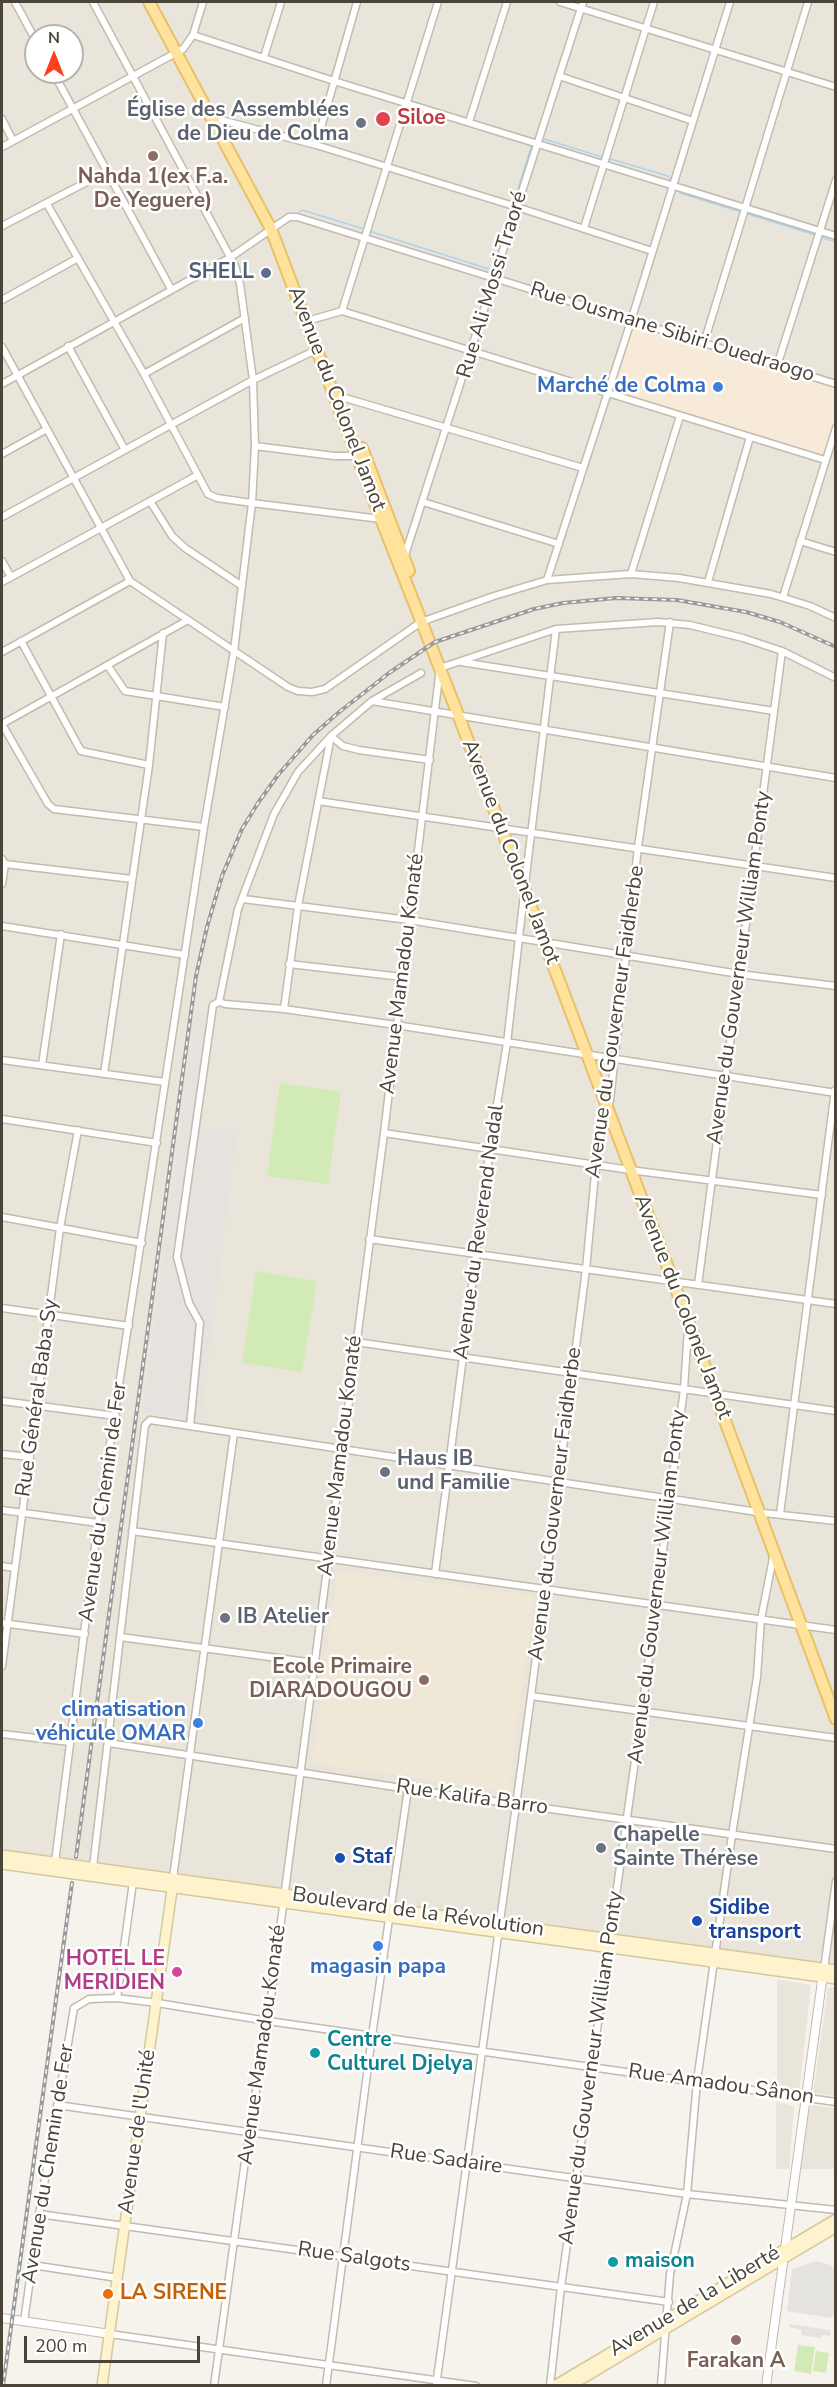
<!DOCTYPE html>
<html>
<head>
<meta charset="utf-8">
<style>
	body { margin:0 }
	#map { position:relative; width:837px; height:2387px; overflow:hidden; background:#f6f3ec; font-family:"Nunito Sans",sans-serif }
	canvas { display:block }
	.frame { position:absolute; inset:0; border:3px solid #4b4439; pointer-events:none }
	.north { position:absolute; left:24px; top:24px; width:60px; height:60px; box-sizing:border-box; background:#fff; border:2px solid #b7b4b0; border-radius:50%; rotate:0deg; font-size:16px; font-weight:700; line-height:24px; text-align:center; color:#4b4439 }
	.north::after { content:''; display:block; margin:auto; width:21px; height:27px; background:#fc3f1d; clip-path:polygon(50% 0,100% 100%,50% 72%,0 100%) }
	.scale { position:absolute; left:24px; top:2336px; width:176px; height:27px; box-sizing:border-box; border:3px solid #4b4439; border-top:0; padding-left:8px; font-size:18px; line-height:21px; white-space:nowrap; color:#4b4439; -webkit-text-stroke:4px #fff; paint-order:stroke }
</style>
</head>
<body>
<div id="map">
<canvas width="837" height="2387"></canvas>
<div class="frame"></div>
<div class="north">N</div>
<div class="scale">200 m</div>
</div>
<script>
const context = document.querySelector('canvas').getContext('2d');
context.lineJoin = 'round';
function fillPath(path, color) { context.fillStyle = color; context.fill(path, 'evenodd'); }
const poly = rows => new Path2D(rows.map(r => 'M' + r).join(''));
function strokePath(path, color, width, dash) { context.strokeStyle = color; context.lineWidth = width; context.lineCap = dash ? 'butt' : 'round'; context.setLineDash(dash || []); context.stroke(path); }
function drawText(font, color, halo, rows, align = 'center') {
  context.font = font + ' "Nunito Sans",sans-serif'; context.lineWidth = 5; context.setLineDash([]); context.textBaseline = 'middle'; context.strokeStyle = halo; context.fillStyle = color; for (const [text, x, y, turn = 0] of rows) {
    context.save(); context.translate(x, y); context.rotate((+turn || 0) * Math.PI / 180); context.textAlign = isNaN(turn) ? turn : align; if (halo) context.strokeText(text, 0, 0); context.fillText(text, 0, 0); context.restore();
  }
}
fillPath(poly([
	[2,2,835,2,835,1965,2,1849],
	[36,36,72,36,72,72,36,72],
	[777,1979,811,1985,799,2094,777,2090],
	[835,1987,836,1987,835,2096,813,2093,828,1988],
	[776,2102,794,2106,789,2169,776,2169],
	[810,2105,835,2108,835,2169,798,2169]
]), '#eae5da');
fillPath(poly([
	[631,321,835,384,835,428,825,460,608,394]
]), '#f7ead8');
fillPath(poly([
	[196,1010,214,1013,200,1127,237,1130,201,1419,143,1412]
]), '#e6e2dd');
fillPath(poly([
	[338,1571,535,1596,508,1792,312,1763]
]), '#efe8d6');
fillPath(poly([
	[280,1083,341,1092,328,1184,267,1176],
	[256,1271,317,1281,302,1372,242,1363],
	[798,2345,815,2347,811,2374,794,2371],
	[816,2351,829,2353,826,2373,813,2371]
]), '#d2eab5');
fillPath(poly([
	[816,2261,831,2265,835,2270,835,2310,832,2318,787,2311,792,2269],
	[789,2324,830,2330,831,2336,823,2335,821,2338,801,2335,802,2330,789,2327]
]), '#e5e3e0');
strokePath(poly([
	[541,138,602,157],
	[607,158,668,176,672,182],
	[678,190,680,193,741,212],
	[514,202,532,144],
	[299,212,302,210,364,229],
	[745,213,815,235],
	[369,231,492,270,513,207],
	[820,237,836,242]
]), '#a9d4f2', 1.5);
const minor = poly([
	[15,2,36,41],
	[560,2,836,87],
	[193,35,334,81,836,236],
	[264,57,281,2],
	[53,72,171,289],
	[559,76,693,121],
	[2,119,13,141],
	[221,120,316,145,517,207,652,251],
	[469,122,507,2],
	[316,145,357,2],
	[2,147,183,49,193,35,203,2],
	[47,204,144,374,208,494,217,498,252,503,381,519],
	[2,226,106,172],
	[584,228,654,2],
	[2,300,78,258],
	[342,311,438,2],
	[307,321,342,311,825,460],
	[704,343,808,2],
	[68,346,125,450],
	[2,347,130,581,288,687,298,691,312,692,325,689,421,622,494,596,547,580,631,574,679,578,771,594,810,606,836,618],
	[777,366,836,180],
	[144,374,245,318],
	[2,384,231,257,289,217,297,217,836,384],
	[335,395,583,468],
	[255,446,334,456,358,456],
	[2,454,47,429],
	[150,501,172,536,185,548,242,586],
	[423,502,559,544],
	[2,517,253,380,318,349],
	[800,541,836,552],
	[404,558,583,2],
	[2,561,11,577],
	[631,574,680,416],
	[547,580,631,321,730,2],
	[2,582,198,475],
	[708,582,750,437],
	[783,597,836,428],
	[188,620,2,724,48,804,54,809,204,827],
	[21,641,81,751,149,765],
	[2,652,130,581],
	[461,662,774,711],
	[108,666,125,691,225,707],
	[421,673,372,701,331,736,298,772,274,814,238,909,219,1002,225,1004,284,1009,396,1025,836,1093],
	[372,701,836,778],
	[318,801,836,878],
	[2,859,5,864,2,884],
	[5,864,132,879],
	[525,884,556,629],
	[243,899,409,920,739,974,836,986],
	[2,926,185,955],
	[289,964,402,977],
	[284,1009,298,906,331,736,343,746,359,750,430,760],
	[2,1060,165,1082],
	[42,1065,61,934],
	[104,1074,149,765,163,633],
	[2,1119,157,1143],
	[384,1133,630,1170,822,1195],
	[2,1217,142,1243],
	[369,1239,836,1304],
	[698,1285,782,651],
	[2,1308,129,1326],
	[356,1342,836,1411],
	[2,1401,116,1416],
	[190,1426,200,1323,189,1303,177,1257,213,1005,219,1002],
	[2,1454,30,1457],
	[2,1510,98,1523],
	[780,1514,835,1090],
	[132,1531,836,1630],
	[2,1566,14,1568],
	[435,1574,490,1147,507,1043,524,894],
	[2,1623,85,1634],
	[120,1637,315,1663],
	[2,1666,60,1228,78,1130],
	[531,1696,836,1738],
	[2,1734,70,1742],
	[109,1743,408,1789,836,1849],
	[55,1862,98,1523,204,827,234,651,252,503,255,446,253,380,240,284,235,266,93,2],
	[93,1867,145,1425,150,1420,764,1513,836,1521],
	[173,1878,234,1433],
	[824,1969,836,1881],
	[117,1998,133,1882],
	[57,2105,687,2194,836,2210],
	[39,2214,669,2302],
	[32,2265,118,2278],
	[24,2322,39,2214,74,2008,89,1999,117,1998,157,2003,268,2021,836,2102],
	[110,2334,476,2386],
	[214,2386,249,2132,268,2021,384,1133,440,668,556,629,658,622,690,625,743,638,782,651,836,678],
	[326,2386,372,2036,408,1789],
	[436,2386,531,1696,586,1269,596,1164,600,1135,610,1100,638,847,670,622],
	[550,2386,561,2287,593,2058,642,1711,684,1389,688,1329],
	[661,2386,670,2274,687,2194,697,2081,732,1835,757,1677,761,1619,773,1558]
]);
const tertiary = poly([
	[2,2318,110,2334],
	[766,2386,823,1974]
]);
const secondary = poly([
	[2,1855,836,1970],
	[2,1864,836,1979],
	[102,2386,173,1883],
	[554,2386,836,2219],
	[570,2386,836,2227]
]);
const primary = poly([
	[149,2,271,229,381,519,459,717,673,1281,836,1719],
	[362,448,409,571]
]);
strokePath(minor, '#c2bbae', 9);
strokePath(tertiary, '#c2bbae', 10);
strokePath(secondary, '#d6c79b', 12);
strokePath(primary, '#e6c16a', 14);
strokePath(minor, '#fff', 6);
strokePath(tertiary, '#fff', 8);
strokePath(secondary, '#fff3cd', 9);
strokePath(primary, '#ffe39c', 10);
const rail = poly([
	[76,1857,196,976,207,927,222,876,242,829,258,803,278,775,313,735,338,713,389,673,435,642,534,609,563,603,616,598,677,600,746,612,780,622,836,647],
	[3,2386,72,1883]
]);
strokePath(rail, '#9a9a9a', 4);
strokePath(rail, '#fff', 1.5, [4.5]);
for (const [x, y, r, color] of [
	[383,119,8,"#e0444e"],
	[361,123,6,"#6b7280"],
	[153,156,6,"#8d6e63"],
	[266,273,6,"#5c6f8a"],
	[718,387,6,"#3f7fe0"],
	[385,1472,6,"#6b7280"],
	[225,1618,6,"#6b7280"],
	[424,1680,6,"#8d6e63"],
	[198,1723,6,"#3f7fe0"],
	[601,1848,6,"#6b7280"],
	[340,1858,6,"#1a4fb4"],
	[697,1921,6,"#1a4fb4"],
	[378,1946,6,"#3f7fe0"],
	[177,1972,6,"#d1479c"],
	[315,2053,6,"#0f9aa8"],
	[613,2262,6,"#0f9aa8"],
	[108,2294,6,"#e8710a"],
	[736,2340,6,"#8d6e63"]
]) { const dot = new Path2D(); dot.arc(x, y, r, 0, 2 * Math.PI); context.fillStyle = color; context.fill(dot); strokePath(dot, '#fff', 2); }
drawText('bold 21px', '#5b616d', '#fff', [
	["Église des Assemblées",349,111,"right"],
	["de Dieu de Colma",349,135,"right"],
	["Haus IB",397,1460],
	["und Familie",397,1484],
	["IB Atelier",237,1618],
	["Chapelle",613,1836],
	["Sainte Thérèse",613,1860]
], 'left');
drawText('bold 21px', '#be3a42', '#fff', [
	["Siloe",397,119]
], 'left');
drawText('bold 21px', '#785e54', '#fff', [
	["Nahda 1(ex F.a.",153,178],
	["De Yeguere)",153,202],
	["Ecole Primaire",412,1668,"right"],
	["DIARADOUGOU",412,1692,"right"],
	["Farakan A",736,2362]
]);
drawText('bold 21px', '#4e5e75', '#fff', [
	["SHELL",254,273]
], 'right');
drawText('21px', '#4b4439', '#fff', [
	["Rue Ali Mossi Traoré",493,285,-73],
	["Rue Ousmane Sibiri Ouedraogo",672,333,17],
	["Avenue du Colonel Jamot",336,399,69],
	["Avenue du Colonel Jamot",510,852,69],
	["Avenue du Gouverneur William Ponty",740,968,-82],
	["Avenue Mamadou Konaté",403,974,-83],
	["Avenue du Gouverneur Faidherbe",616,1022,-82],
	["Avenue du Reverend Nadal",480,1232,-82],
	["Avenue du Colonel Jamot",682,1307,69],
	["Rue Général Baba Sy",38,1398,-82],
	["Avenue Mamadou Konaté",341,1456,-83],
	["Avenue du Chemin de Fer",104,1502,-82],
	["Avenue du Gouverneur Faidherbe",556,1504,-83],
	["Avenue du Gouverneur William Ponty",658,1587,-83],
	["Rue Kalifa Barro",472,1798,8],
	["Boulevard de la Révolution",418,1913,8],
	["Avenue Mamadou Konaté",263,2045,-82],
	["Avenue du Gouverneur William Ponty",592,2068,-82],
	["Rue Amadou Sânon",721,2085,8],
	["Avenue de l'Unité",138,2132,-82],
	["Rue Sadaire",446,2160,8],
	["Avenue du Chemin de Fer",49,2164,-81],
	["Rue Salgots",354,2258,8],
	["Avenue de la Liberté",695,2302,-31]
]);
drawText('bold 21px', '#366cbe', '#fff', [
	["Marché de Colma",706,387],
	["climatisation",186,1711],
	["véhicule OMAR",186,1735],
	["magasin papa",378,1968,"center"]
], 'right');
drawText('bold 21px', '#164399', '#fff', [
	["Staf",352,1858],
	["Sidibe",709,1909],
	["transport",709,1933]
], 'left');
drawText('bold 21px', '#b23c85', '#fff', [
	["HOTEL LE",165,1960],
	["MERIDIEN",165,1984]
], 'right');
drawText('bold 21px', '#0d838f', '#fff', [
	["Centre",327,2041],
	["Culturel Djelya",327,2065],
	["maison",625,2262]
], 'left');
drawText('bold 21px', '#c56008', '#fff', [
	["LA SIRENE",120,2294]
], 'left');
</script>
</body>
</html>
